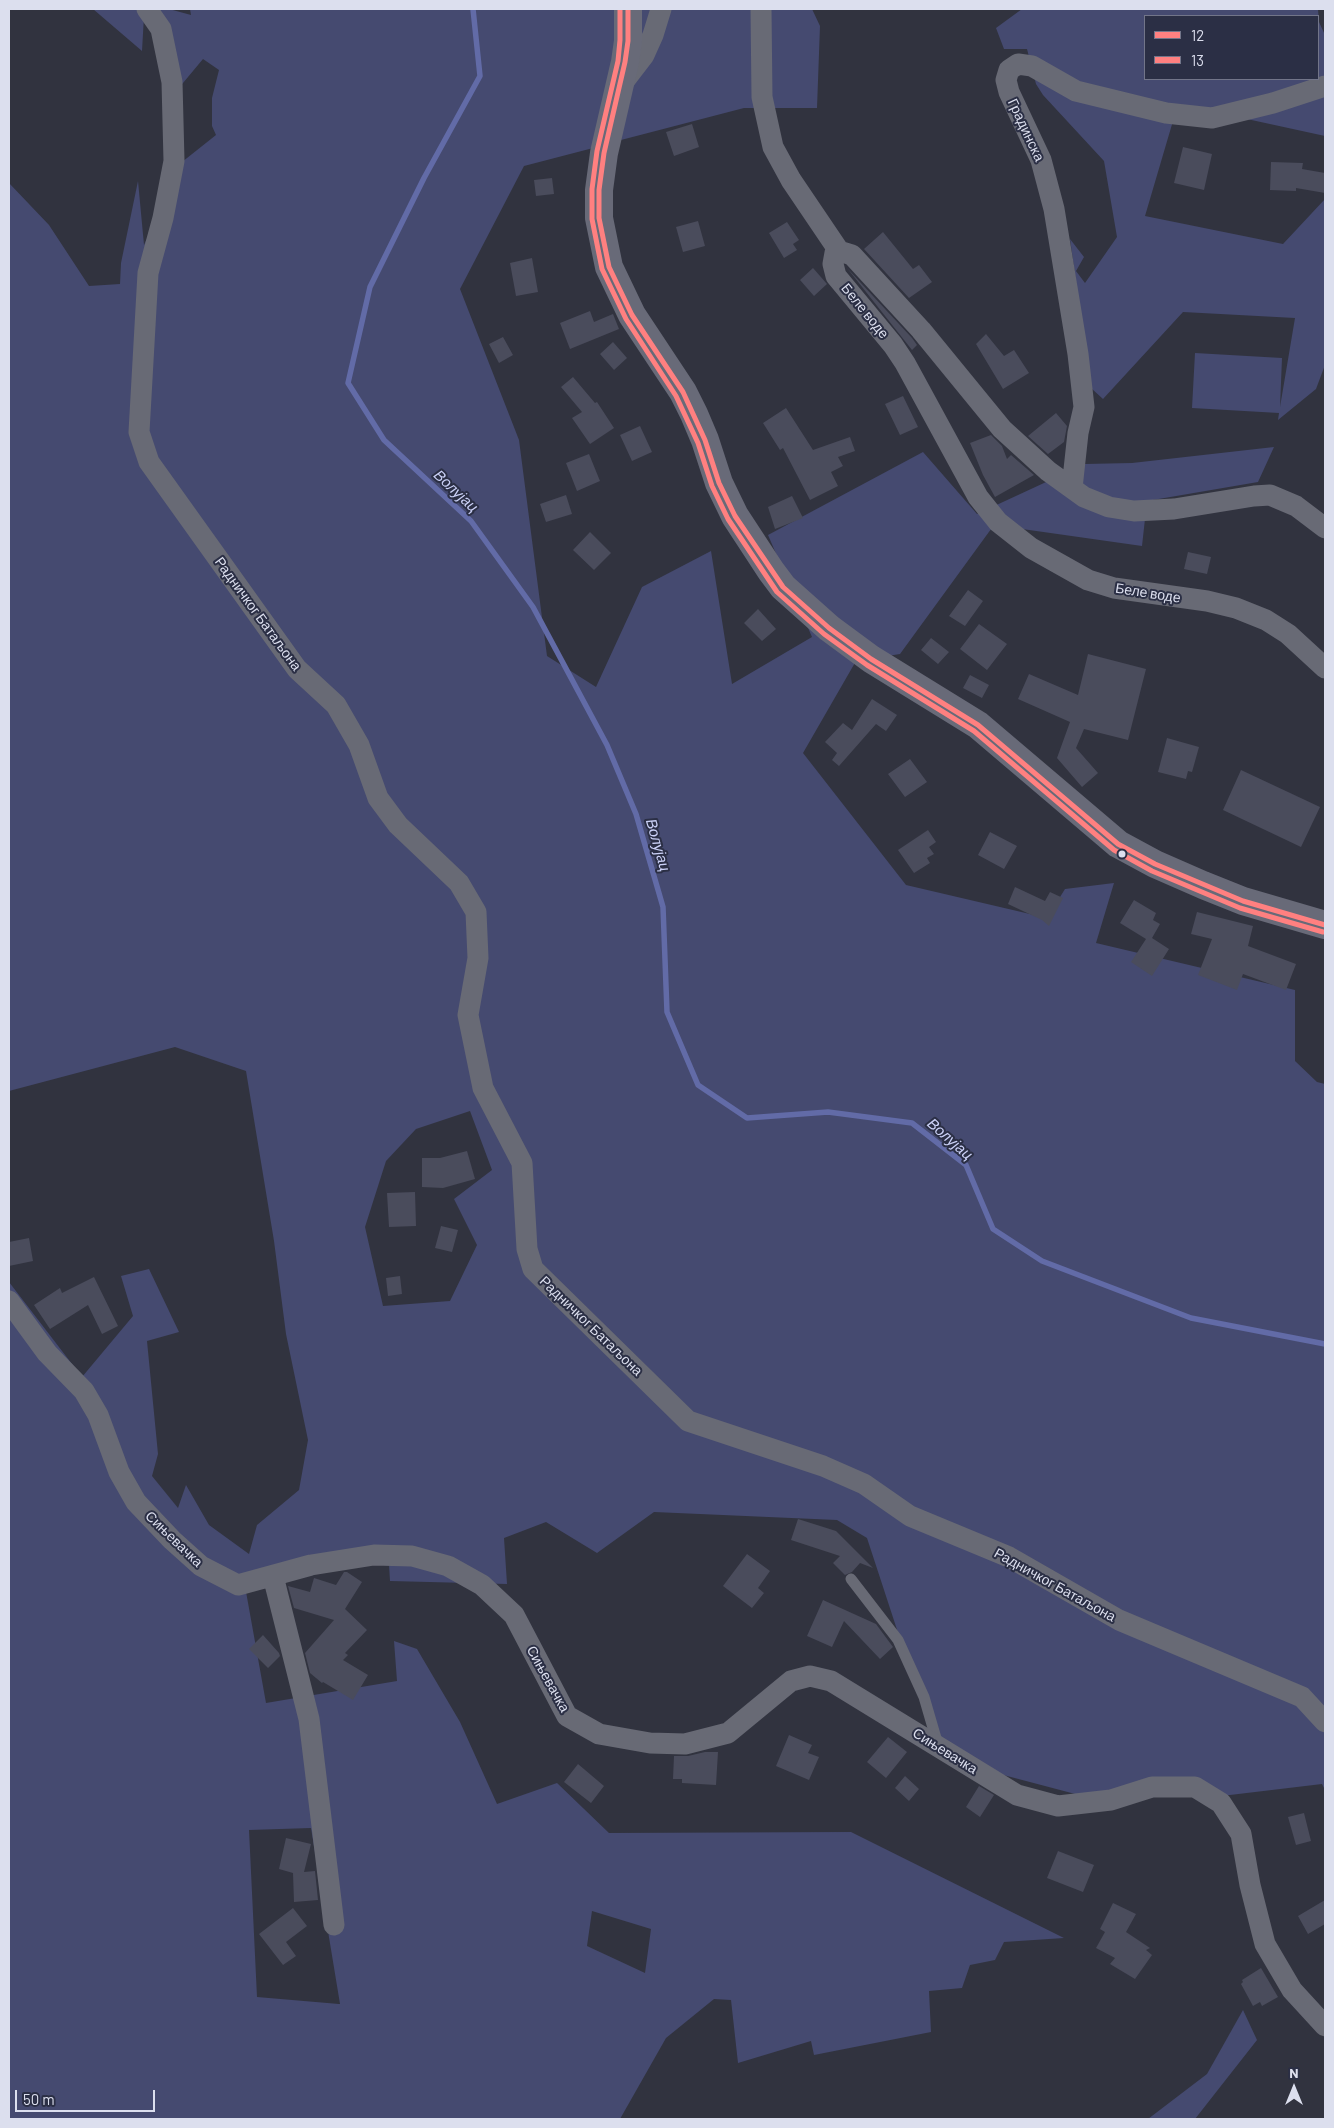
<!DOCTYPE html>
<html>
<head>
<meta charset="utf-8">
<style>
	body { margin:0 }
	#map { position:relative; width:1334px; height:2128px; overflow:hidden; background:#31333f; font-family:Barlow,sans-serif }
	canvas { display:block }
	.frame { position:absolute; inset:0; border:10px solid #dcdfee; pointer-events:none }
	.legend { position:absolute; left:1144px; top:15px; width:175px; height:65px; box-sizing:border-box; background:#2b2f45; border:1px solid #727589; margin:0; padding:6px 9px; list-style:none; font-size:15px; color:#dcdfee }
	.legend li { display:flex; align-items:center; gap:10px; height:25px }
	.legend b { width:25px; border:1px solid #727589 }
	.north { position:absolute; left:1269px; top:2063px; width:50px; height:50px; -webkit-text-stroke:4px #2b2f45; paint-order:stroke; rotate:0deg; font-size:14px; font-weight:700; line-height:20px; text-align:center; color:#dcdfee }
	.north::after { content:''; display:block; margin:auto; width:18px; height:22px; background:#dcdfee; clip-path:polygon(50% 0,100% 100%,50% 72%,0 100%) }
	.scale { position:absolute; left:15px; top:2090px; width:140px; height:22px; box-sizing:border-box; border:2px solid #dcdfee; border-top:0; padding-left:6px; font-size:15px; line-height:18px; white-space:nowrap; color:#dcdfee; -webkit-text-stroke:4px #2b2f45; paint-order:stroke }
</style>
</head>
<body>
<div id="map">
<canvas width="1334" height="2128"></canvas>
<div class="frame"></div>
<ul class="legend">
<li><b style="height:6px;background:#ff8080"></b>12</li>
<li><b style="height:6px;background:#ff8080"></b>13</li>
</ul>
<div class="north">N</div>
<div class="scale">50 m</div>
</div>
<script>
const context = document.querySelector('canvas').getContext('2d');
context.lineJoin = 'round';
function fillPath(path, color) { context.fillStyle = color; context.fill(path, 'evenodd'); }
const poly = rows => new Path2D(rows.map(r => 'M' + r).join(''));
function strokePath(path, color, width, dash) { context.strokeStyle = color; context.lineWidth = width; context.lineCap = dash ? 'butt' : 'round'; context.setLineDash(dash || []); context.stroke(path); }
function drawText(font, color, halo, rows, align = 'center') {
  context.font = font + ' Barlow,sans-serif'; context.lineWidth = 4; context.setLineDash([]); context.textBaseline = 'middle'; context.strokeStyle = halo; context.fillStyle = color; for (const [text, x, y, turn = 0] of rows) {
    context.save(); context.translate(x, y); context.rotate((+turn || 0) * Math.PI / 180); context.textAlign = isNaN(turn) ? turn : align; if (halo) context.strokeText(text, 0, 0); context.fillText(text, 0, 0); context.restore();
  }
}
fillPath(poly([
	[93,9,139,9,144,16,142,51],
	[157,9,169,9,191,15,190,9,616,9,618,49,597,147,524,166,460,289,519,440,547,656,596,687,642,587,711,551,732,684,812,637,768,535,923,452,977,514,1085,464,1132,463,1274,447,1258,482,1147,501,1142,546,994,525,900,654,856,661,803,753,906,885,1047,918,1065,889,1114,883,1096,943,1295,990,1295,1061,1317,1082,1325,1084,1325,1790,1322,1784,1230,1795,1151,1797,1079,1795,939,1758,867,1538,837,1520,654,1512,597,1553,546,1522,504,1538,507,1584,390,1581,388,1548,243,1575,266,1703,397,1681,394,1641,417,1649,460,1722,497,1804,557,1783,609,1833,851,1832,1064,1938,1004,1942,995,1960,970,1965,962,1988,929,1991,931,2032,814,2055,811,2041,738,2063,731,2000,714,1999,666,2038,620,2119,9,2119,9,1282,82,1377,133,1316,121,1276,149,1269,179,1332,147,1341,158,1454,152,1476,178,1508,186,1485,209,1525,249,1554,257,1525,299,1490,308,1440,286,1334,274,1241,246,1071,175,1047,9,1091,9,183,49,225,89,286,120,284,121,263,138,181,144,245,182,162,216,135,212,126,212,98,219,70,203,59,178,89],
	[470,1111,492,1170,454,1199,477,1245,450,1301,383,1306,365,1227,386,1161,416,1129],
	[311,1828,340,2004,339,2004,257,1997,249,1830],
	[592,1911,651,1929,645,1973,587,1946],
	[636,9,812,9,820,26,817,108,744,108,621,140,638,27],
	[1022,9,1318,9,1319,22,1325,35,1325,136,1178,104,1145,216,1283,244,1325,199,1325,365,1316,389,1278,420,1279,413,1192,408,1195,353,1282,358,1280,407,1295,318,1183,312,1103,399,1091,388,1070,239,1084,257,1076,271,1085,283,1117,237,1104,161,1043,95,1036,84,1027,49,1004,49,996,28],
	[1145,16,1318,16,1318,79,1145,79],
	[1243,2010,1257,2040,1195,2119,1148,2119,1207,2074]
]), '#454a70');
strokePath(poly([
	[473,9,480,76,424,178,370,287,348,383,384,440,471,521,533,607,607,745,636,814,663,907,667,1012,698,1085,747,1118,828,1112,912,1123,966,1165,993,1229,1042,1261,1191,1318,1325,1344]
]), '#626ba7', 5.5);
fillPath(poly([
	[692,124,699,147,674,156,666,132],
	[1183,147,1212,154,1204,190,1174,183],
	[1271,162,1303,163,1302,169,1325,173,1325,193,1296,188,1296,191,1270,190],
	[552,178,554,194,536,196,534,180],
	[698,221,705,246,683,252,676,227],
	[787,222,799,240,793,244,797,250,784,258,769,233],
	[883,232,913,269,919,265,932,282,909,298,864,249],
	[532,258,538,292,516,296,510,263],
	[813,268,827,284,814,296,800,280],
	[847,268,912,338,917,345,912,350],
	[590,311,594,322,613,314,619,329,570,349,560,323],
	[986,334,1004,356,1014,350,1029,373,1003,389,976,344],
	[503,337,513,355,499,363,489,344],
	[613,342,627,358,614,370,600,354],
	[573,377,595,403,597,402,614,428,590,444,572,418,582,412,561,387],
	[903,396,918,427,900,435,885,404],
	[786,408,813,450,850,437,855,451,838,457,843,466,831,472,838,486,810,500,783,448,780,450,763,423],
	[1056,413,1067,426,1064,442,1048,454,1028,436],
	[640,426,652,452,632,461,620,435],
	[991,435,1002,446,1007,459,1011,455,1034,475,995,497,983,475,970,443],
	[589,454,600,481,577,491,566,463],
	[566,495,572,514,546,522,540,504],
	[792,496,803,518,775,529,768,507],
	[590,532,611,553,594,570,573,550],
	[1188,552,1211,557,1207,574,1184,569],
	[968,590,983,601,965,626,949,616],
	[758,609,776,629,762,641,744,623],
	[979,624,1007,644,987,670,960,649],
	[931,638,949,652,938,664,921,650],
	[1088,654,1146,669,1128,740,1084,729,1076,748,1098,773,1082,787,1057,758,1070,722,1018,699,1029,674,1078,695],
	[970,675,989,685,982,698,963,688],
	[872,699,897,715,886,731,876,724,839,766,832,760,837,753,825,742,843,723,852,730],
	[1167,738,1199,747,1192,772,1188,771,1186,779,1158,772],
	[910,759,927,782,905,797,888,774],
	[1241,770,1320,807,1301,847,1223,810],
	[928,830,936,842,929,847,934,854,927,858,930,863,914,873,898,850],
	[990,832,1017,846,1004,869,978,855],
	[1015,887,1045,901,1050,892,1063,898,1049,926,1042,920,1008,904],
	[1134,900,1156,913,1153,920,1160,924,1152,938,1169,949,1152,976,1131,962,1146,939,1120,923],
	[1197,912,1253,926,1248,946,1296,964,1286,990,1243,974,1237,990,1198,975,1212,939,1191,934],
	[467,1151,475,1179,443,1188,422,1187,422,1158,440,1158],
	[415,1192,416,1226,389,1227,387,1193],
	[441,1226,458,1230,452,1252,435,1248],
	[29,1238,33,1261,9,1266,9,1242],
	[400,1276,402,1294,388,1296,386,1278],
	[94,1277,118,1326,102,1334,88,1305,50,1329,34,1305,60,1288,62,1293],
	[798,1519,836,1531,873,1568,860,1563,852,1572,845,1575,833,1563,840,1556,791,1540],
	[747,1554,770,1571,758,1588,764,1593,752,1608,723,1586],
	[344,1572,347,1572,362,1582,345,1609,367,1630,345,1653,348,1655,343,1660,368,1675,353,1700,323,1682,322,1683,310,1673,305,1653,334,1620,294,1608,288,1586,310,1592,314,1578,336,1585],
	[823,1600,876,1624,893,1647,880,1659,844,1621,832,1647,807,1636],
	[263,1635,279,1653,280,1656,268,1668,249,1649],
	[789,1735,812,1745,808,1753,819,1757,809,1780,776,1766],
	[888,1737,907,1752,886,1778,867,1762],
	[705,1752,718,1752,716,1785,682,1783,682,1779,673,1779,674,1756,688,1756],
	[578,1764,604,1786,591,1803,564,1782],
	[905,1776,919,1789,909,1801,895,1788],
	[979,1786,994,1795,980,1817,966,1807],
	[1304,1813,1311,1841,1296,1845,1288,1817],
	[286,1838,311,1844,304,1872,315,1871,318,1900,294,1902,293,1873,279,1869],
	[1058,1851,1094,1865,1083,1892,1047,1878],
	[1325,1900,1325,1924,1308,1934,1298,1916],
	[1113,1903,1136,1914,1126,1932,1150,1948,1146,1950,1152,1955,1135,1979,1110,1964,1115,1958,1096,1948,1105,1932,1100,1929],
	[293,1908,307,1926,286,1942,296,1956,283,1965,259,1934],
	[1261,1968,1278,1997,1262,2006,1260,2002,1253,2006,1241,1984,1243,1982,1242,1980]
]), '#4a4c5c');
strokePath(poly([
	[851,1579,898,1640,924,1697,938,1745]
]), '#686a75', 11);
strokePath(poly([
	[147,9,161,29,172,82,174,161,163,218,148,273,139,432,149,462,297,669,336,705,359,745,378,798,398,825,459,883,476,912,478,958,468,1015,483,1088,522,1163,527,1249,533,1269,688,1421,823,1466,864,1484,910,1516,1009,1557,1119,1620,1302,1697,1325,1722],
	[761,9,762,97,773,147,791,180,839,251],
	[621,85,644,55,653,35,661,9],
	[1072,488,1078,433,1084,407,1078,354,1054,209,1041,160,1009,92,1006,80,1009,70,1018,64,1032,66,1076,91,1166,113,1212,118,1273,103,1325,86],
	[1325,528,1296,506,1270,495,1254,496,1174,509,1134,511,1109,507,1084,497,1048,471,1002,429,921,330,852,255,839,251,835,253,833,264,836,276,893,345,905,363,978,497,998,522,1031,548,1088,580,1114,588,1207,601,1236,608,1266,620,1288,634,1325,668],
	[9,1301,47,1353,84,1391,98,1415,119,1472,136,1502,172,1540,201,1566,238,1585,311,1565,374,1555,412,1556,448,1566,482,1585,514,1615,567,1716,599,1734,650,1743,685,1744,728,1733,791,1681,810,1676,831,1681,1017,1795,1058,1806,1111,1800,1152,1787,1195,1787,1221,1803,1241,1834,1250,1885,1265,1944,1292,1990,1325,2026],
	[273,1576,309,1719,334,1925]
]), '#686a75', 21);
strokePath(poly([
	[628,9,628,41,625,62,604,153,599,190,599,218,609,267,632,315,683,392,694,414,705,440,719,483,735,516,771,571,783,587,829,628,871,659,978,725,1118,844,1155,864,1203,885,1243,901,1325,925]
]), '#686a78', 28);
strokePath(poly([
	[628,9,628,41,625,62,604,153,599,190,599,218,609,267,632,315,683,392,705,440,719,483,735,516,783,587,829,628,871,659,978,725,1118,844,1155,864,1243,901,1325,925]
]), '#ff8080', 5);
strokePath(poly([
	[620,9,620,40,618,61,597,151,592,189,592,219,602,269,626,319,676,396,698,443,712,486,728,519,777,592,824,634,867,665,974,731,1114,850,1152,871,1240,908,1323,932]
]), '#ff8080', 5);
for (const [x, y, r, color] of [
	[1122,854,4.5,"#dcdfee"]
]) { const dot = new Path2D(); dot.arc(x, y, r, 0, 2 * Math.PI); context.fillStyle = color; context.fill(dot); strokePath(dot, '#2b2f45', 2); }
drawText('14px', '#dcdfee', '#2b2f45', [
	["Градинска",1026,130,65],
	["Беле воде",865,311,51],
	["Беле воде",1148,593,9],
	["Радничког Батаљона",258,614,54],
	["Радничког Батаљона",591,1326,44],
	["Сињевачка",174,1539,44],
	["Радничког Батаљона",1055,1585,29],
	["Сињевачка",548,1679,61],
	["Сињевачка",945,1751,32]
]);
drawText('italic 15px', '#cbd1f7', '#2b2f45', [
	["Волујац",456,491,43],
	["Волујац",658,845,74],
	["Волујац",950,1139,41]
]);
</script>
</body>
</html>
